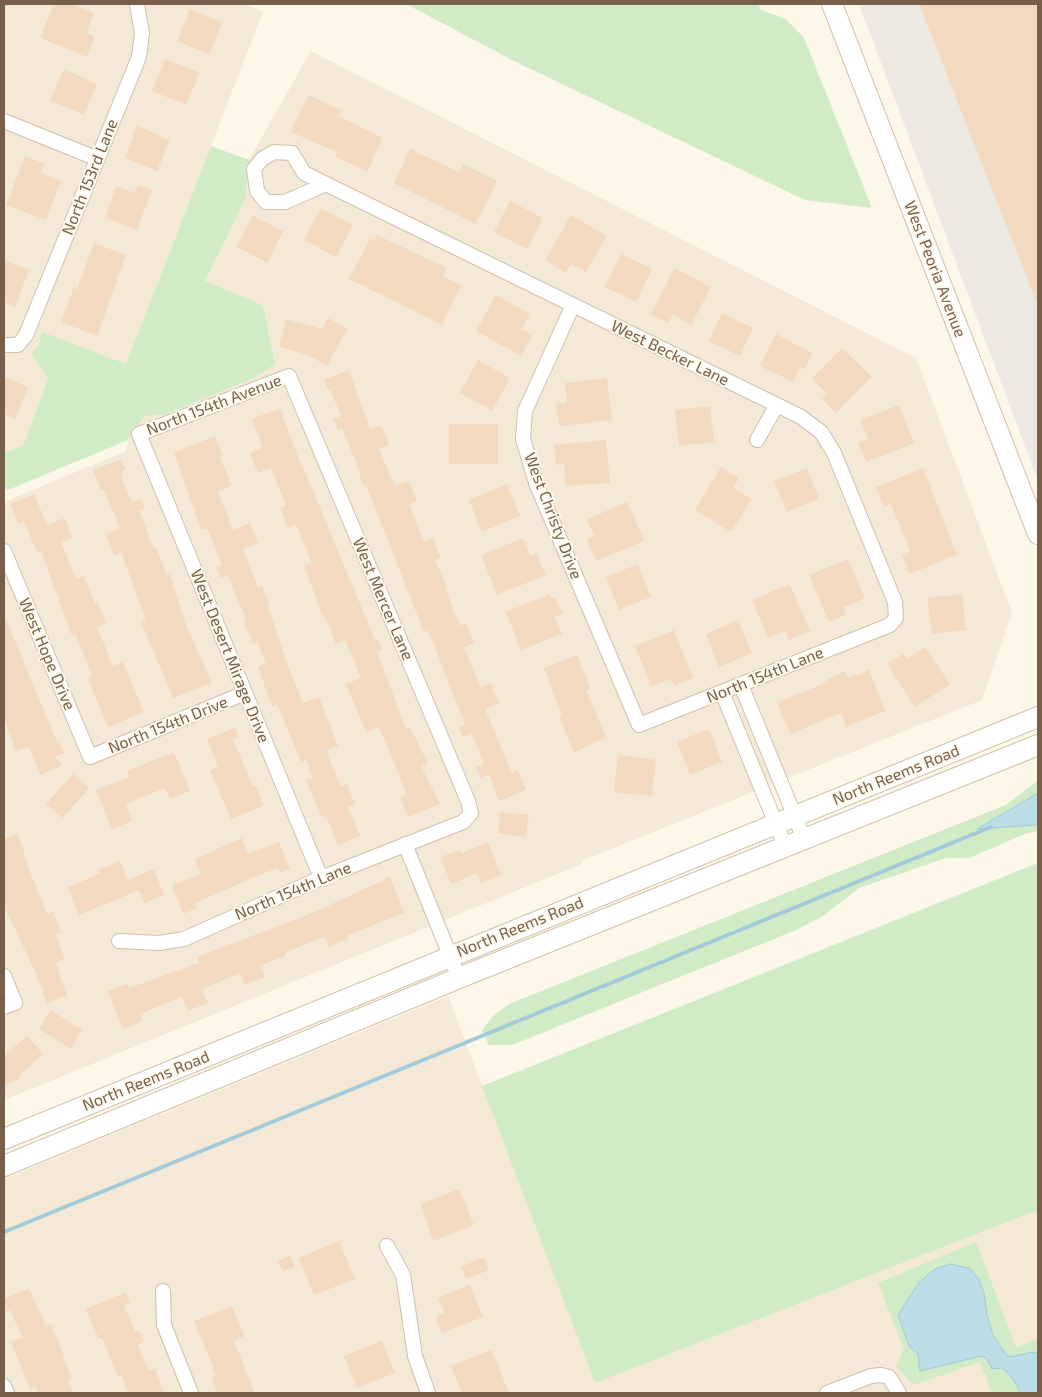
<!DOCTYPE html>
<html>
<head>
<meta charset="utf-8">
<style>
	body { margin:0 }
	#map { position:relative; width:1042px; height:1397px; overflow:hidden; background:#fcf7e8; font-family:"Exo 2",sans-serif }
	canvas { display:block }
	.frame { position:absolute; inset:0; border:5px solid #775f4b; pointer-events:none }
</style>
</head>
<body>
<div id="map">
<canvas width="1042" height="1397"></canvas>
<div class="frame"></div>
</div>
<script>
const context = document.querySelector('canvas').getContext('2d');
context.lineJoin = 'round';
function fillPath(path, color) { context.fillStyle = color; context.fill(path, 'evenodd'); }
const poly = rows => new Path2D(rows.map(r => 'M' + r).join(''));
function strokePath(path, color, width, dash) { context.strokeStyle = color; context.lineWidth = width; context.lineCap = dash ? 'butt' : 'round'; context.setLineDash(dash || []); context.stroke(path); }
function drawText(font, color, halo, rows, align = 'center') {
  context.font = font + ' "Exo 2",sans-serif'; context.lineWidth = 4; context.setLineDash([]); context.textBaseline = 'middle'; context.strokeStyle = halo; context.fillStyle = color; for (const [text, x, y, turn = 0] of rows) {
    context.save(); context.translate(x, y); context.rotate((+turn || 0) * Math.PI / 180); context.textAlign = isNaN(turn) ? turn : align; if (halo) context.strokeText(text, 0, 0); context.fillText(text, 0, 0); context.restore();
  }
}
fillPath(poly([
	[4,4,246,4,263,12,126,364,39,345,31,354,48,378,23,446,4,453],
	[311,51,916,358,1012,613,982,700,581,861,582,864,4,1100,4,502,126,451,128,440,145,416,166,414,255,378,275,364,263,305,205,281,246,198,249,160],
	[448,996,595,1382,1038,1210,1038,1393,4,1393,4,1179]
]), '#f4e9d6');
fillPath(poly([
	[859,4,1038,4,1038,481]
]), '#ede8e1');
fillPath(poly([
	[406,4,758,4,761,10,786,19,804,38,872,208,805,200,516,62],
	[211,146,249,160,246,198,205,281,263,305,275,364,255,378,166,414,145,416,128,440,8,490,4,487,4,453,23,446,48,378,31,354,39,345,42,332,126,364],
	[1038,780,1038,831,1027,833,969,858,946,858,859,888,823,916,796,930,512,1045,489,1045,482,1030,493,1016,509,1004,1006,805],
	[1038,863,1038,1210,595,1383,482,1086],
	[976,1242,1016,1347,1038,1339,1038,1393,992,1393,980,1362,914,1385,896,1367,904,1349,878,1283]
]), '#d1ebc6');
const water = poly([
	[1038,793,1038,825,977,829,1038,793],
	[950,1264,969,1268,978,1278,984,1293,987,1315,993,1335,1006,1354,1010,1357,1033,1352,1038,1353,1038,1393,1020,1393,1017,1385,1006,1371,1002,1368,992,1369,987,1359,982,1356,920,1371,918,1354,909,1346,898,1315,919,1282,935,1269,950,1264]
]);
fillPath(water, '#bcdce7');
strokePath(water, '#a2cad8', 1);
strokePath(poly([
	[4,1232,991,827]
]), '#a2cad8', 4);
fillPath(poly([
	[54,4,70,4,94,13,86,33,95,37,87,57,40,38],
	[919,4,1038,4,1038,306],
	[190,9,222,22,210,54,177,41],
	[165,59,200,73,186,105,152,91],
	[64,69,97,84,84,115,50,100],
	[308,95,341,110,338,116,383,138,367,172,335,156,337,152,291,132],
	[137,126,170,140,157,171,125,158],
	[410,149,459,172,463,164,497,181,476,224,394,183],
	[25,156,45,164,41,173,61,181,46,220,6,205],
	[138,185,152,190,137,230,105,218,116,186,135,193],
	[510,201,543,218,527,249,494,232],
	[321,208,353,225,336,257,304,240],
	[252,215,283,231,268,263,237,247],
	[571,215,607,236,586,272,571,264,566,273,545,260],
	[377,235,447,268,443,276,461,286,442,325,349,279,370,239,374,241],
	[94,243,126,255,97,336,61,322,74,287,77,289],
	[621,254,652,269,636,302,605,287],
	[4,260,29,270,15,307,4,302],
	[675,268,711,287,691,325,673,315,668,323,651,314],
	[496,295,530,314,522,329,532,335,521,356,476,331],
	[722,313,753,328,740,356,709,341],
	[328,318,347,329,327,366,308,355,279,347,286,319,322,329],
	[776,334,812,353,804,370,801,367,793,382,760,366],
	[842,348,872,377,836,413,822,399,827,394,812,378],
	[478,360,510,378,492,411,460,393],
	[349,370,370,429,381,425,389,445,379,449,395,486,409,481,417,501,409,504,424,541,433,538,441,558,435,560,447,588,445,588,460,626,466,623,474,643,464,647,480,687,491,683,499,703,485,709,512,773,518,770,526,790,499,801,489,774,480,778,476,767,484,764,476,743,471,734,463,737,459,727,465,724,428,630,424,632,366,485,364,486,359,475,361,474,342,428,338,430,333,419,341,416,330,389,328,390,324,380],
	[4,377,28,387,15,419,4,414],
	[607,378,612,420,559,426,556,404,567,403,565,383],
	[899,405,914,443,866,462,858,443,868,439,861,420],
	[710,406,714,442,679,446,675,410],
	[280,408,302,468,303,467,375,640,378,639,382,650,377,652,406,729,410,727,428,764,421,766,440,804,408,817,400,797,407,794,379,727,366,732,346,684,361,678,345,640,336,644,325,617,323,617,304,566,312,563,296,525,288,528,280,508,286,505,271,468,258,473,250,453,263,447,252,419],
	[449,424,498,424,498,464,449,464],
	[215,436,223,456,220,457,232,486,218,492,233,530,250,523,258,543,243,549,258,587,262,585,270,606,268,606,288,666,303,703,319,697,338,746,326,751,341,787,347,784,355,804,348,807,360,836,338,845,326,816,322,817,306,780,313,778,306,760,301,762,277,704,272,706,258,667,266,663,257,642,253,644,244,623,247,622,228,575,220,578,216,567,222,565,207,528,201,530,174,452],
	[606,440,610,483,566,486,564,464,556,465,554,445],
	[121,459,126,470,121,471,123,481,132,502,141,499,145,508,139,510,154,549,156,548,167,575,170,574,186,625,212,683,173,698,141,622,146,620,121,552,114,555,106,534,120,528,104,489,101,490,93,470],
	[721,467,739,478,733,488,752,499,731,532,695,510],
	[807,468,819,499,787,512,774,481],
	[923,468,957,555,909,574,902,555,910,551,902,531,891,504,884,507,876,487],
	[507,484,520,516,482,532,469,500],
	[34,494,47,525,65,518,72,538,61,542,76,579,84,576,95,604,98,603,106,623,97,627,113,666,123,662,144,712,108,727,87,677,92,675,76,635,72,636,41,551,37,552,24,521,18,524,10,504],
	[628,502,644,541,596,561,587,539,594,536,587,519],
	[523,538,530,555,536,553,546,575,497,595,481,555],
	[848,559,865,598,844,607,846,615,829,622,809,575],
	[638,564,651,597,619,610,606,577],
	[790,584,810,631,789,640,786,631,768,638,752,600],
	[550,594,552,599,556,598,563,614,555,617,562,634,521,650,506,612],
	[962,594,966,630,932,634,927,598],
	[4,615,58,744,60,743,65,753,54,757,63,765,40,775,29,747,16,752,4,717],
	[738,620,752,653,719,667,706,634],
	[674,630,693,678,674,686,671,679,651,686,635,646],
	[925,647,950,684,915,707,887,664,903,654,907,659],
	[577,655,591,689,587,691,606,738,574,752,559,716,562,715,544,668],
	[869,670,885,711,846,727,841,713,790,734,777,702,828,682,827,679,845,671,848,678],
	[235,728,239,737,233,739,253,787,256,786,264,806,231,819,210,770,218,767,207,739],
	[709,729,722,762,690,775,677,742],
	[174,752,190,791,170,799,165,788,126,804,132,821,112,829,96,790,129,777,127,771],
	[618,755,656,760,652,796,614,792],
	[73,774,89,788,62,818,46,804],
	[500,812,529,815,526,837,498,833],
	[17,834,25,853,23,854,47,914,53,912,61,932,55,934,65,959,56,963,67,996,47,1003,35,971,4,906,4,839],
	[242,838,248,854,279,842,290,869,280,873,278,868,257,876,195,903,197,908,183,914,172,885,200,874,195,859],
	[488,842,501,875,481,883,477,873,451,884,441,857,460,850,462,853],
	[120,861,128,880,154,869,164,895,144,903,139,890,79,915,68,887,101,873,99,869],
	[390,877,404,913,347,935,348,939,329,947,325,937,286,952,287,955,260,966,265,977,245,985,240,973,202,989,208,1003,188,1011,182,997,140,1014,143,1021,123,1029,108,991,127,984,129,988,199,963,197,957,315,912],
	[51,1010,82,1030,71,1049,39,1029],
	[27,1036,43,1054,18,1077,19,1079,4,1085,4,1056],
	[459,1189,474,1225,433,1241,421,1204],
	[339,1241,355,1279,314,1295,299,1258],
	[290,1256,295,1267,283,1272,278,1261],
	[484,1257,489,1270,466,1279,461,1267],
	[470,1285,483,1317,442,1333,436,1317,445,1313,438,1298],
	[29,1288,46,1326,51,1324,64,1355,62,1356,72,1378,68,1381,73,1393,38,1393,36,1387,30,1389,11,1342,22,1337,10,1310,4,1313,4,1299],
	[126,1292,130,1303,124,1306,135,1332,139,1330,144,1342,138,1345,149,1371,155,1369,164,1393,129,1393,121,1375,118,1376,102,1338,99,1339,86,1309],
	[232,1306,244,1336,234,1341,255,1393,218,1393,212,1378,216,1376,210,1359,194,1321],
	[382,1341,395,1373,357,1388,344,1356],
	[492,1350,509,1393,462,1393,451,1366]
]), '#f2d9bf');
const street = poly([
	[4,121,98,159],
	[326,184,285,202,266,202,257,191,254,169,262,159,274,152,292,153,304,173,326,184,573,305,777,405,801,417,821,432,834,453,895,602,896,618,890,625,639,725,536,483,523,439,525,411,573,305],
	[4,345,18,345,26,335,139,57,142,33,137,5],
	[757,440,777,405],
	[4,551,90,757,245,693],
	[741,685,804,839],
	[722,692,785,846],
	[405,844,459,978],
	[119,941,159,943,184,939,321,878,463,822,471,813,468,801,289,376,139,434,321,878],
	[4,976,15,1003,4,1007],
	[387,1246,403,1275,415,1356,428,1393],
	[163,1291,164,1325,191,1393],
	[4,1386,7,1393],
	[827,1393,871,1376,881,1375,889,1377,899,1393]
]);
const secondary = poly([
	[832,4,1038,534],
	[4,1139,1038,717],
	[4,1166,459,978,1038,745]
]);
strokePath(street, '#cfbfad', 16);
strokePath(secondary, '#d2c0ab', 22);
strokePath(street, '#fff', 14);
strokePath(secondary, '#fff', 20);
drawText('16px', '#775f4b', '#fffaee', [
	["North 153rd Lane",90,177,-68],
	["West Peoria Avenue",935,269,69],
	["West Becker Lane",670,353,26],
	["North 154th Avenue",214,405,-21],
	["West Christy Drive",553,516,69],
	["West Mercer Lane",383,599,67],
	["West Hope Drive",47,654,67],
	["West Desert Mirage Drive",230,656,68],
	["North 154th Lane",765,675,-22],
	["North 154th Drive",168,725,-22],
	["North Reems Road",896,775,-22],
	["North 154th Lane",293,891,-23],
	["North Reems Road",520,927,-22],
	["North Reems Road",146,1081,-22]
]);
</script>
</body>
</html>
